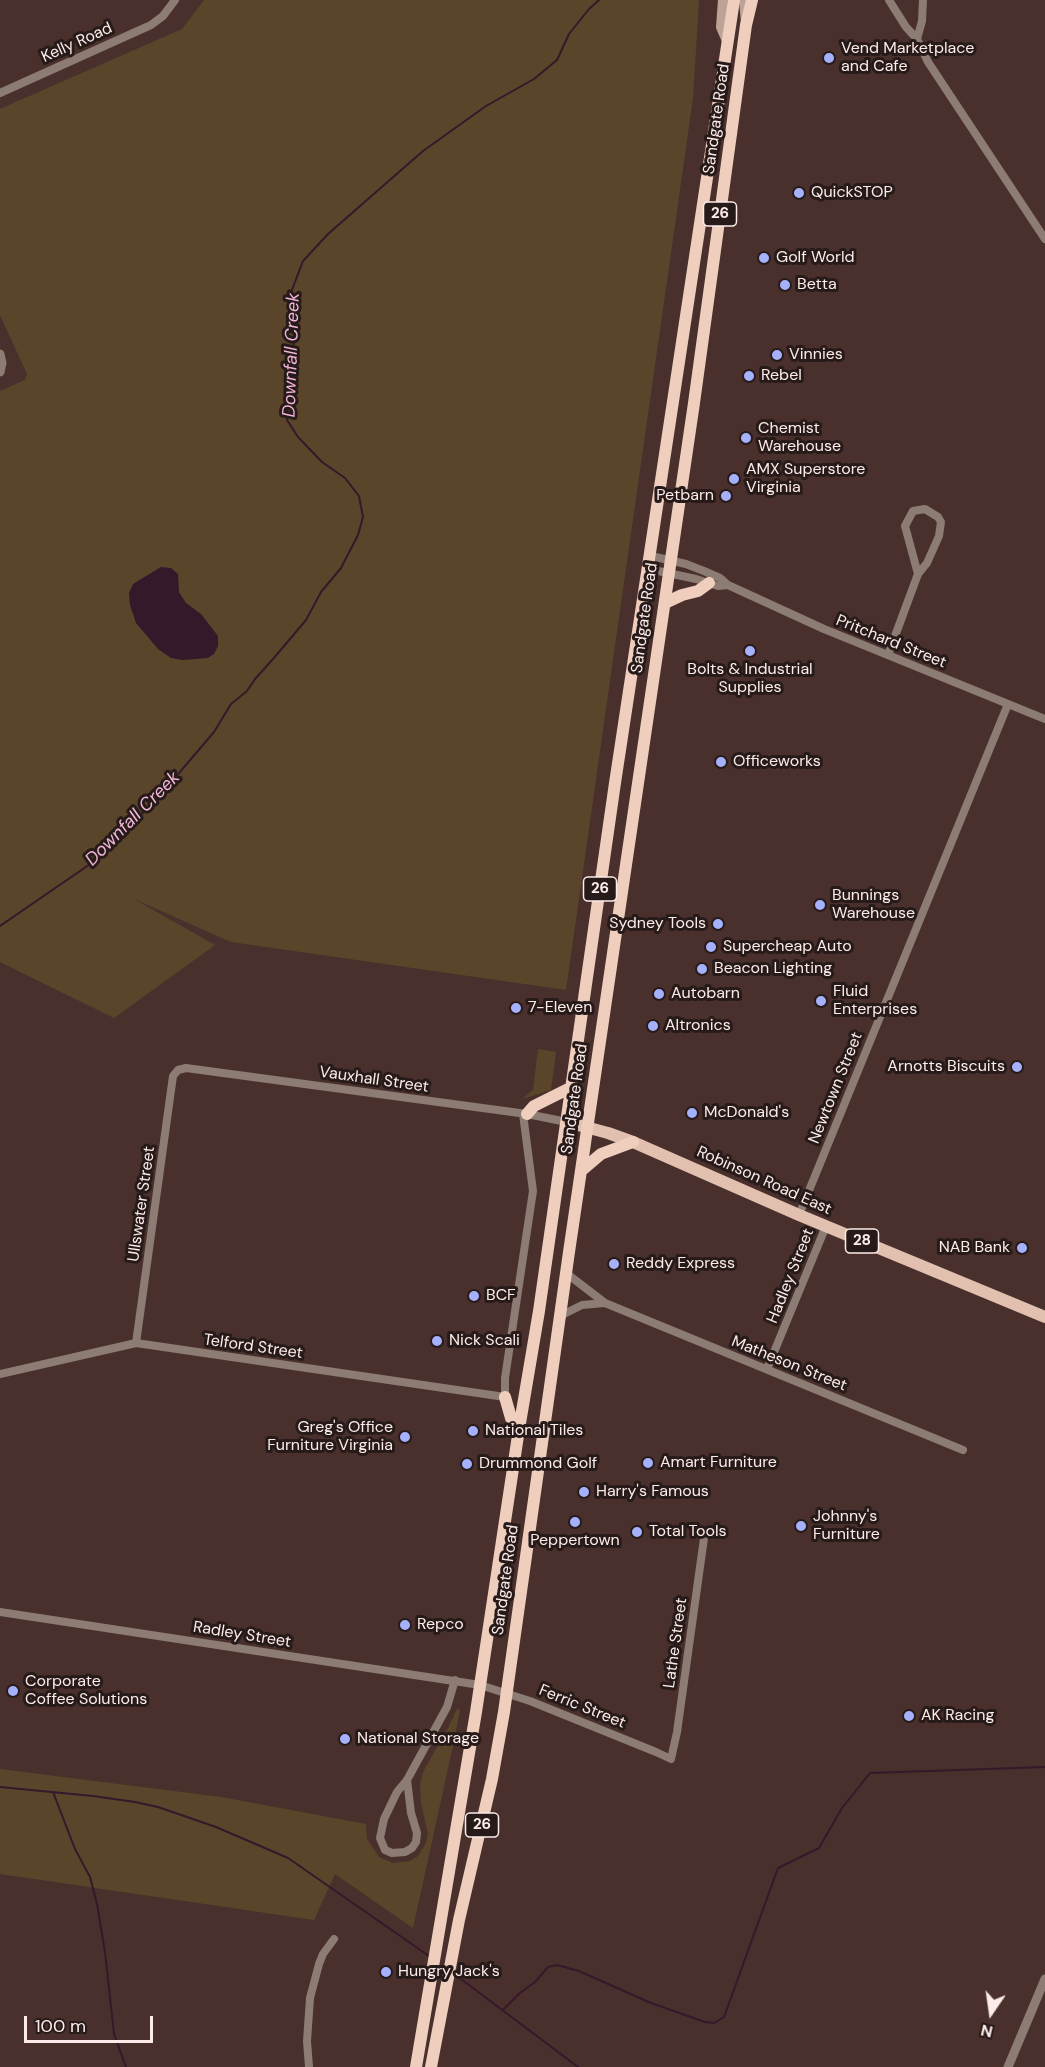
<!DOCTYPE html>
<html>
<head>
<meta charset="utf-8">
<style>
	body { margin:0 }
	#map { position:relative; width:1045px; height:2067px; overflow:hidden; background:#4a302c; font-family:"DM Sans",sans-serif }
	canvas { display:block }
	.north { position:absolute; left:961px; top:1983px; width:60px; height:60px; -webkit-text-stroke:4px #271b1a; paint-order:stroke; rotate:193deg; font-size:16px; font-weight:700; line-height:24px; text-align:center; color:#fdebe9 }
	.north::after { content:''; display:block; margin:auto; width:21px; height:27px; background:#fdebe9; clip-path:polygon(50% 0,100% 100%,50% 72%,0 100%) }
	.scale { position:absolute; left:24px; top:2016px; width:129px; height:27px; box-sizing:border-box; border:3px solid #fdebe9; border-top:0; padding-left:8px; font-size:18px; line-height:21px; white-space:nowrap; color:#fdebe9; -webkit-text-stroke:4px #271b1a; paint-order:stroke }
</style>
</head>
<body>
<div id="map">
<canvas width="1045" height="2067"></canvas>
<div class="north">N</div>
<div class="scale">100 m</div>
</div>
<script>
const context = document.querySelector('canvas').getContext('2d');
context.lineJoin = 'round';
function fillPath(path, color) { context.fillStyle = color; context.fill(path, 'evenodd'); }
const poly = rows => new Path2D(rows.map(r => 'M' + r).join(''));
function strokePath(path, color, width, dash) { context.strokeStyle = color; context.lineWidth = width; context.lineCap = dash ? 'butt' : 'round'; context.setLineDash(dash || []); context.stroke(path); }
function drawText(font, color, halo, rows, align = 'center') {
  context.font = font + ' "DM Sans",sans-serif'; context.lineWidth = 6; context.setLineDash([]); context.textBaseline = 'middle'; context.strokeStyle = halo; context.fillStyle = color; for (const [text, x, y, turn = 0] of rows) {
    context.save(); context.translate(x, y); context.rotate((+turn || 0) * Math.PI / 180); context.textAlign = isNaN(turn) ? turn : align; if (halo) context.strokeText(text, 0, 0); context.fillText(text, 0, 0); context.restore();
  }
}
fillPath(poly([
	[204,0,699,0,693,98,566,990,231,942,132,898,215,945,114,1018,0,962,0,391,25,380,27,374,0,315,0,109,182,29],
	[538,1049,556,1052,551,1090,522,1099,533,1090],
	[457,1709,460,1710,452,1750,413,1928,335,1874,314,1920,0,1874,0,1769,221,1797,366,1824,367,1839,379,1857,393,1863,410,1861,418,1856,426,1843,428,1834,421,1803,420,1784,424,1770,448,1728]
]), '#5a452b');
fillPath(poly([
	[161,567,171,568,178,574,179,592,186,603,201,614,218,636,218,646,214,654,208,658,182,660,171,658,158,649,136,623,130,605,129,593,133,584]
]), '#35192b');
strokePath(poly([
	[0,926,99,858,162,793,214,732,231,704,247,691,255,679,273,659,306,620,321,592,341,568,358,535,363,517,359,496,345,478,322,462,298,437,287,420,288,386,293,364,294,327,290,295,303,261,328,234,423,151,486,106,534,79,557,60,569,34,589,9,599,0],
	[0,1787,93,1796,135,1802,158,1807,216,1827,288,1858,429,1956],
	[53,1792,75,1849,90,1877,97,1904,105,1952,114,2034,126,2067],
	[453,1973,578,2067],
	[503,2010,520,1993,535,1982,548,1967,557,1965,579,1971,651,2003,705,2022,714,2023,724,2017,778,1868,819,1848,842,1808,870,1773,1045,1767]
]), '#35192b', 2);
strokePath(poly([
	[889,0,906,27,917,39,928,62,1045,239],
	[917,39,922,21,923,0],
	[0,93,151,25,163,16,175,0],
	[651,556,686,564,704,571,720,578,728,585,824,629,1045,719],
	[649,569,696,579,718,586,728,585],
	[888,655,918,574,927,563,939,536,941,522,938,517,925,509,913,511,905,526,918,574],
	[799,1215,1008,704],
	[566,1273,605,1303,963,1450],
	[560,1316,582,1305,604,1303],
	[136,1343,173,1076,178,1070,186,1068,527,1114,567,1122],
	[767,1369,826,1226],
	[0,1374,136,1343,505,1397,505,1378,533,1191,523,1114],
	[0,1612,480,1685,530,1701,656,1752,671,1759,677,1732,705,1531],
	[407,1780,411,1813,417,1833,416,1842,412,1848,405,1852,392,1853,385,1850,380,1838,384,1819,397,1792,407,1780,447,1707,455,1680],
	[309,2067,307,2041,310,1998,319,1964,323,1954,334,1939]
]), '#8c7c74', 8);
strokePath(poly([
	[0,354,2,363,0,372],
	[1008,2067,1045,1979]
]), '#8c7c74', 9);
strokePath(poly([
	[723,0,721,27,727,41],
	[744,0,746,23]
]), '#bca395', 10);
strokePath(poly([
	[567,1122,608,1133,633,1142,799,1215,1045,1317]
]), '#e1c0af', 12);
strokePath(poly([
	[665,603,682,595,698,591,709,583],
	[527,1114,534,1106,572,1087],
	[581,1171,601,1154,633,1142],
	[505,1397,511,1418,519,1429],
	[416,2067,476,1712,519,1429,539,1311,615,783,734,0],
	[431,2067,459,1920,492,1779,504,1712,569,1252,694,403,746,25,752,0]
]), '#efcebe', 12);
for (const [x, y, r, color] of [
	[829,58,6,"#a5b1fc"],
	[799,193,6,"#a5b1fc"],
	[764,258,6,"#a5b1fc"],
	[785,285,6,"#a5b1fc"],
	[777,355,6,"#a5b1fc"],
	[749,376,6,"#a5b1fc"],
	[746,438,6,"#a5b1fc"],
	[734,479,6,"#a5b1fc"],
	[726,496,6,"#a5b1fc"],
	[750,651,6,"#a5b1fc"],
	[721,762,6,"#a5b1fc"],
	[820,905,6,"#a5b1fc"],
	[718,924,6,"#a5b1fc"],
	[711,947,6,"#a5b1fc"],
	[702,969,6,"#a5b1fc"],
	[659,994,6,"#a5b1fc"],
	[821,1001,6,"#a5b1fc"],
	[516,1008,6,"#a5b1fc"],
	[653,1026,6,"#a5b1fc"],
	[1017,1067,6,"#a5b1fc"],
	[692,1113,6,"#a5b1fc"],
	[1022,1248,6,"#a5b1fc"],
	[614,1264,6,"#a5b1fc"],
	[474,1296,6,"#a5b1fc"],
	[437,1341,6,"#a5b1fc"],
	[473,1431,6,"#a5b1fc"],
	[405,1437,6,"#a5b1fc"],
	[648,1463,6,"#a5b1fc"],
	[467,1464,6,"#a5b1fc"],
	[584,1492,6,"#a5b1fc"],
	[575,1522,6,"#a5b1fc"],
	[801,1526,6,"#a5b1fc"],
	[637,1532,6,"#a5b1fc"],
	[405,1625,6,"#a5b1fc"],
	[13,1691,6,"#a5b1fc"],
	[909,1716,6,"#a5b1fc"],
	[345,1739,6,"#a5b1fc"],
	[386,1972,6,"#a5b1fc"]
]) { const dot = new Path2D(); dot.arc(x, y, r, 0, 2 * Math.PI); context.fillStyle = color; context.fill(dot); strokePath(dot, '#271b1a', 2); }
for (const [x, y, w] of [
	[720,214,33],
	[600,889,33],
	[862,1241,33],
	[482,1825,33]
]) { const box = new Path2D(); box.roundRect(x - w / 2, y - 12, w, 24, 4.5); context.fillStyle = '#271b1a'; context.fill(box); strokePath(box, '#fdebe9', 1.5); }
drawText('bold 15px', '#fdebe9', null, [
	["26",720,214],
	["26",600,889],
	["28",862,1241],
	["26",482,1825]
]);
drawText('16px', '#fdebe9', '#271b1a', [
	["Kelly Road",77,43,-24],
	["Sandgate Road",717,119,-82],
	["Sandgate Road",645,618,-82],
	["Pritchard Street",891,642,22],
	["Vauxhall Street",374,1080,8],
	["Newtown Street",836,1088,-68],
	["Sandgate Road",575,1099,-82],
	["Robinson Road East",764,1181,24],
	["Ullswater Street",142,1204,-82],
	["Hadley Street",791,1276,-68],
	["Telford Street",253,1347,8],
	["Matheson Street",789,1364,22],
	["Sandgate Road",506,1580,-82],
	["Radley Street",242,1635,9],
	["Lathe Street",676,1643,-82],
	["Ferric Street",582,1707,22]
]);
drawText('16px', '#fdebe9', '#271b1a', [
	["Vend Marketplace",841,49],
	["and Cafe",841,67],
	["QuickSTOP",811,193],
	["Golf World",776,258],
	["Betta",797,285],
	["Vinnies",789,355],
	["Rebel",761,376],
	["Chemist",758,429],
	["Warehouse",758,447],
	["AMX Superstore",746,470],
	["Virginia",746,488],
	["Petbarn",714,496,"right"],
	["Bolts & Industrial",750,670,"center"],
	["Supplies",750,688,"center"],
	["Officeworks",733,762],
	["Bunnings",832,896],
	["Warehouse",832,914],
	["Sydney Tools",706,924,"right"],
	["Supercheap Auto",723,947],
	["Beacon Lighting",714,969],
	["Fluid",833,992],
	["Enterprises",833,1010],
	["Autobarn",671,994],
	["7-Eleven",528,1008],
	["Altronics",665,1026],
	["Arnotts Biscuits",1005,1067,"right"],
	["McDonald's",704,1113],
	["NAB Bank",1010,1248,"right"],
	["Reddy Express",626,1264],
	["BCF",486,1296],
	["Nick Scali",449,1341],
	["Greg's Office",393,1428,"right"],
	["Furniture Virginia",393,1446,"right"],
	["National Tiles",485,1431],
	["Amart Furniture",660,1463],
	["Drummond Golf",479,1464],
	["Harry's Famous",596,1492],
	["Johnny's",813,1517],
	["Furniture",813,1535],
	["Total Tools",649,1532],
	["Peppertown",575,1541,"center"],
	["Repco",417,1625],
	["Corporate",25,1682],
	["Coffee Solutions",25,1700],
	["AK Racing",921,1716],
	["National Storage",357,1739],
	["Hungry Jack's",398,1972]
], 'left');
drawText('italic 18px', '#f2b6d9', '#271b1a', [
	["Downfall Creek",292,355,-88],
	["Downfall Creek",133,819,-45]
]);
</script>
</body>
</html>
